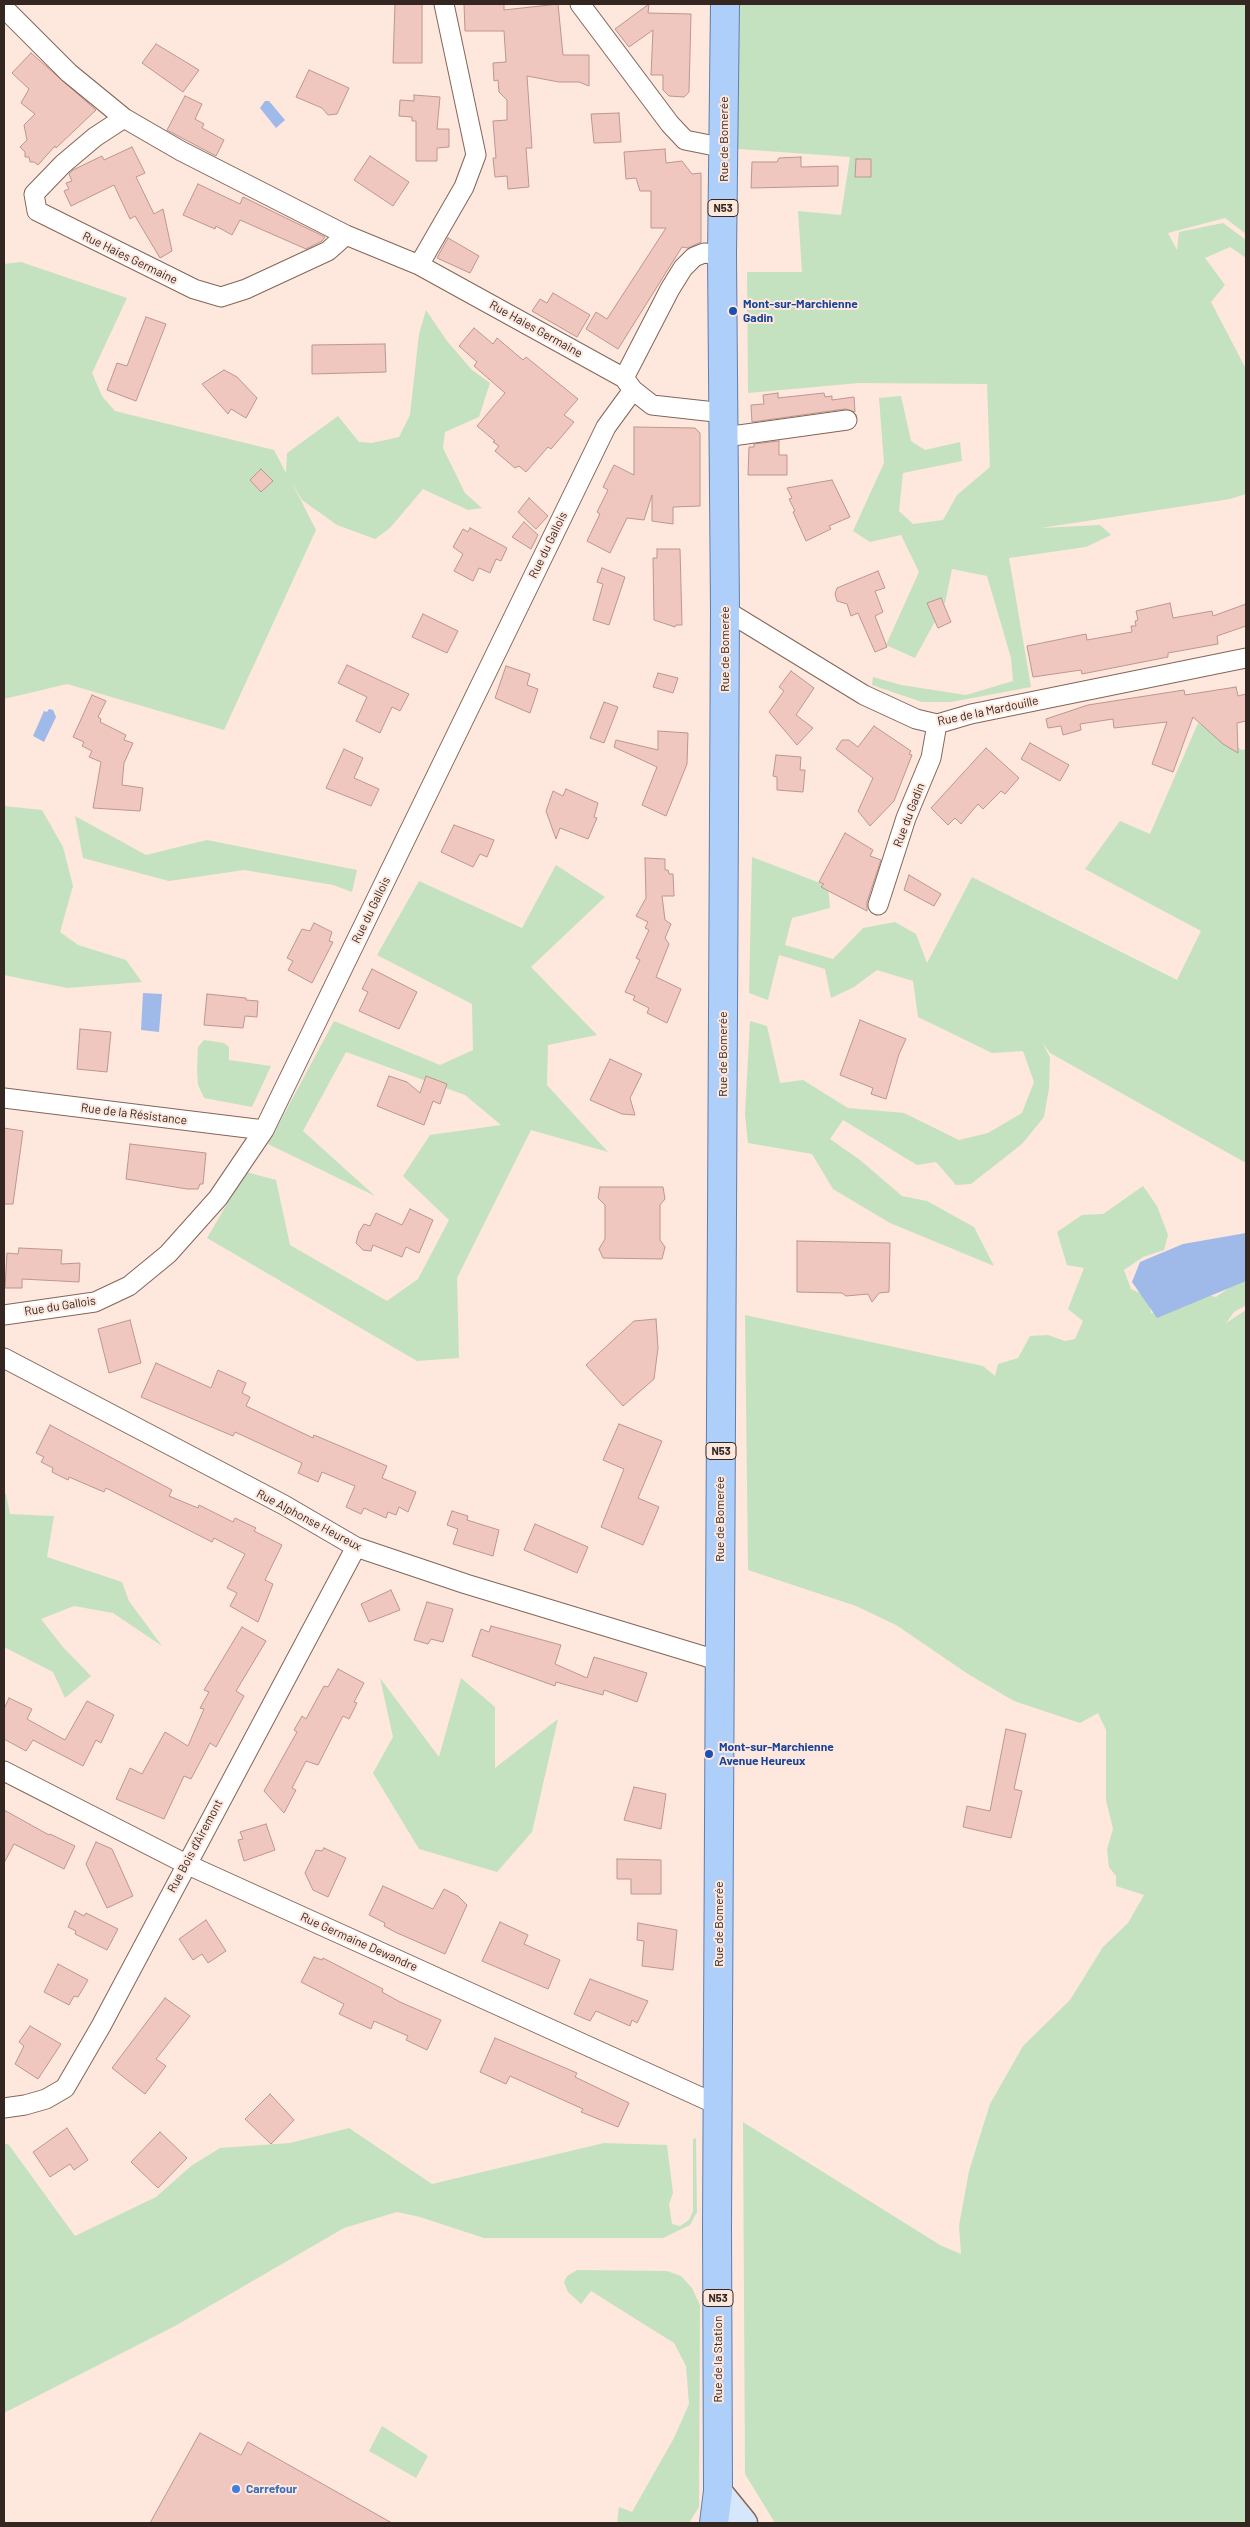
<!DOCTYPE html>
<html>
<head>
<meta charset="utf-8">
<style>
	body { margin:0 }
	#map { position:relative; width:1250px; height:2527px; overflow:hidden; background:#fee7dd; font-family:Barlow,sans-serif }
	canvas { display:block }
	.frame { position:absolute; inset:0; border:5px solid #342620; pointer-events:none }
</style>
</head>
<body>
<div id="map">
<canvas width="1250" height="2527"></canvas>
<div class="frame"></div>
</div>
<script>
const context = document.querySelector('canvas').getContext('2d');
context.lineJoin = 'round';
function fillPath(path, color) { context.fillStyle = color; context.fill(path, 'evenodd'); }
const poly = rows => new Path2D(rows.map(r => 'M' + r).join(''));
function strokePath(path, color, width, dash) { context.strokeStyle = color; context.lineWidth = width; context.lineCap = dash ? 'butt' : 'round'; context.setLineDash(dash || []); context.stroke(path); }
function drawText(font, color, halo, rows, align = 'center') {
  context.font = font + ' Barlow,sans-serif'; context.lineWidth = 4; context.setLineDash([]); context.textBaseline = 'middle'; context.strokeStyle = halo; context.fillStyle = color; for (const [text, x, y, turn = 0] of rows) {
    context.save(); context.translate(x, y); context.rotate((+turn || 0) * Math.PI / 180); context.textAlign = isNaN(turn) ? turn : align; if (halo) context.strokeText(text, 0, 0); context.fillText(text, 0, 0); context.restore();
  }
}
fillPath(poly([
	[724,4,1246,4,1246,234,1225,218,1168,233,1177,250,1179,232,1223,223,1246,240,1246,258,1230,247,1205,258,1225,285,1211,302,1246,369,1246,494,1230,499,1041,528,1100,525,1111,535,1086,547,1009,558,1031,687,951,702,922,702,872,685,873,677,901,685,966,695,1013,681,1011,658,987,576,952,569,945,603,915,658,886,645,919,572,901,535,870,542,853,531,884,463,879,398,901,396,911,441,925,450,960,442,962,461,903,473,899,511,913,524,943,520,957,495,990,467,987,384,859,383,748,393,747,272,802,272,798,211,841,215,850,157,725,148],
	[21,262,127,298,92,373,102,396,115,411,274,450,286,473,287,453,338,416,359,442,372,443,399,437,410,415,419,334,426,310,447,341,472,370,490,383,479,417,445,432,443,448,465,493,482,508,468,510,423,489,390,528,375,539,337,525,302,500,292,483,316,530,224,730,67,684,4,699,4,264],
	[1198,723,1242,750,1246,749,1246,1163,1050,1053,1043,1043,1050,1058,1049,1088,1044,1117,1022,1144,971,1184,956,1185,936,1162,917,1165,843,1120,830,1139,860,1160,902,1196,927,1201,974,1227,994,1266,890,1223,833,1189,812,1154,748,1143,745,1114,750,1021,767,1026,780,1083,803,1080,848,1108,904,1113,959,1140,988,1133,1022,1113,1034,1082,1023,1051,992,1053,918,1017,913,981,877,970,854,987,831,998,825,969,779,955,768,1000,749,993,752,857,828,886,830,908,792,918,785,945,833,959,863,928,895,922,916,934,927,963,972,877,1177,980,1201,931,1085,869,1120,821,1150,834],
	[4,806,42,810,63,847,73,886,60,932,78,945,126,960,142,982,67,988,4,975],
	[75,816,146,855,207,840,357,870,352,892,333,885,244,870,169,881,83,858],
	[556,865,605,897,531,967,597,1035,548,1045,547,1085,608,1152,531,1130,457,1278,459,1358,417,1361,207,1238,246,1172,276,1180,290,1245,387,1301,418,1279,449,1220,403,1176,430,1135,501,1125,465,1095,346,1052,303,1131,375,1196,268,1144,334,1021,440,1065,473,1050,472,1004,377,955,419,881,522,928],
	[204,1040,224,1043,229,1047,229,1060,271,1066,252,1107,204,1098,198,1085,197,1069,198,1047],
	[1143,1186,1157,1206,1168,1235,1164,1250,1143,1257,1124,1270,1131,1289,1148,1297,1151,1313,1164,1314,1203,1294,1216,1297,1240,1280,1246,1282,1246,1305,1234,1312,1226,1323,1246,1310,1246,2523,775,2523,745,2474,743,2122,940,2245,961,2254,959,2226,969,2171,990,2104,1023,2046,1070,2000,1103,1947,1128,1923,1144,1895,1116,1886,1116,1876,1109,1867,1107,1849,1113,1829,1106,1800,1106,1730,1098,1713,1080,1723,1014,1701,968,1674,896,1625,856,1606,748,1570,745,1315,983,1366,995,1376,998,1364,1018,1358,1030,1336,1048,1335,1065,1341,1075,1339,1083,1321,1068,1309,1084,1268,1067,1265,1057,1232,1082,1215,1103,1214],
	[4,1494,6,1494,10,1514,54,1516,47,1557,122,1582,129,1601,162,1646,113,1613,74,1606,41,1619,62,1646,91,1676,65,1698,53,1672,4,1647],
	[380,1678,439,1757,461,1678,495,1707,495,1768,558,1719,532,1832,497,1872,419,1849,373,1773,393,1737],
	[349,2128,432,2184,604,2143,667,2145,673,2193,669,2204,672,2224,680,2226,689,2220,693,2211,693,2139,696,2138,697,2212,690,2225,663,2238,484,2238,420,2217,397,2212,344,2228,175,2326,4,2413,4,2143,9,2145,75,2236,156,2197,191,2166,220,2148,290,2143],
	[577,2270,667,2271,681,2276,692,2288,700,2305,699,2507,689,2523,617,2523,619,2507,632,2512,674,2438,689,2404,686,2366,674,2343,591,2291,581,2304,568,2292,564,2282,567,2276],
	[382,2426,428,2456,416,2478,369,2451]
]), '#c4e2c0');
fillPath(poly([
	[265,101,269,101,285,120,276,128,260,108],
	[49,709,53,710,56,717,44,742,33,736,44,711,47,712],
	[143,993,162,994,159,1032,141,1030],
	[1246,1233,1246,1281,1157,1318,1132,1282,1140,1262,1183,1244]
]), '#9fb9e9');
const building = poly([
	[395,4,422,4,422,63,393,63,395,4],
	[464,4,504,4,504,10,558,4,563,55,589,55,589,86,579,82,559,82,527,76,532,148,526,148,529,187,508,189,507,176,495,177,493,158,496,158,493,121,507,120,507,100,499,92,498,80,494,81,493,63,506,62,504,31,465,31,464,4],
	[649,4,648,13,691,14,689,92,684,97,669,96,663,90,663,75,651,75,653,30,629,47,615,29,649,4],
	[156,44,199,70,183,92,142,63,156,44],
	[31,53,96,110,56,148,55,146,38,165,34,162,30,162,29,157,25,157,25,152,20,147,27,140,24,125,35,114,21,103,29,89,12,73,31,53],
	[309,70,349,88,337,114,328,115,322,108,296,97,309,70],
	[414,95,440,97,437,129,449,129,449,147,437,148,437,161,416,161,416,121,412,121,412,117,399,116,400,100,414,101,414,95],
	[185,96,202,104,195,119,204,124,202,128,224,140,216,156,167,130,185,96],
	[619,113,621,142,594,143,591,114,619,113],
	[132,147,145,173,136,177,154,214,163,209,172,251,160,258,135,216,130,219,114,185,71,206,64,191,69,189,66,183,72,181,69,174,73,170,102,156,104,160,132,147],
	[665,149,666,163,682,161,692,174,701,173,701,242,688,248,682,247,618,349,586,329,596,312,607,319,666,228,651,228,651,191,640,191,636,178,626,179,624,152,665,149],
	[370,156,409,182,393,206,354,180,370,156],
	[801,157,801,167,838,166,838,186,751,188,752,162,777,162,779,158,801,157],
	[856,159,871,159,871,177,855,177,856,159],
	[198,184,240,204,243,197,325,237,322,241,306,249,240,220,232,235,216,226,215,229,183,215,198,184],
	[448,238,479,256,470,273,437,258,448,238],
	[553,293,590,315,577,337,532,311,540,299,547,303,553,293],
	[146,317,166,324,136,401,107,390,117,363,127,366,146,317],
	[474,328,493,344,497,338,523,360,526,357,578,399,564,415,574,422,551,449,548,447,526,472,519,466,515,468,495,451,499,446,493,442,495,441,477,426,505,393,474,366,477,362,459,346,474,328],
	[385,344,386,372,312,374,312,345,385,344],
	[224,370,237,377,257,398,246,418,231,409,228,414,202,384,224,370],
	[778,393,778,398,824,393,825,397,832,396,832,400,854,397,855,412,845,409,752,422,751,405,764,404,763,395,778,393],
	[634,427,695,428,700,433,700,506,673,507,673,524,652,521,652,495,644,520,627,518,610,553,587,541,600,514,597,512,608,490,603,487,614,465,634,475,634,427],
	[779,441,779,455,787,455,787,475,748,475,749,447,754,447,754,444,779,441],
	[261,469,273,481,261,492,250,480,261,469],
	[832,480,850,517,829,526,831,529,806,541,793,512,795,511,789,499,792,498,787,488,832,480],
	[529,498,548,516,536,529,518,512,529,498],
	[524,522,538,535,531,549,512,537,524,522],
	[470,528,507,548,501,561,496,559,490,573,479,568,473,581,454,571,463,554,453,547,463,529,468,532,470,528],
	[657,549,680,549,682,625,676,625,675,627,654,620,653,558,657,558,657,549],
	[602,568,625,577,609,625,593,620,603,584,597,582,602,568],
	[878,571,885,588,875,591,883,612,875,616,887,647,875,652,858,613,851,616,847,604,837,601,835,594,837,588,878,571],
	[941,598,951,622,938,628,927,603,941,598],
	[1170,603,1173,618,1212,611,1213,616,1246,604,1246,626,1217,636,1218,644,1168,653,1168,657,1082,674,1081,670,1033,677,1027,646,1086,634,1087,640,1132,632,1131,626,1136,626,1135,621,1138,620,1136,611,1170,603],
	[423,614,458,631,447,653,412,637,423,614],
	[347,665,409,694,400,711,392,707,380,733,356,721,367,697,338,683,347,665],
	[506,666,530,674,527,685,538,689,530,713,495,698,506,666],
	[791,671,814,688,796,715,813,728,797,745,769,712,784,691,779,687,791,671],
	[658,673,678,678,673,693,653,687,658,673],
	[1236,687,1238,696,1246,694,1246,721,1237,723,1238,753,1223,744,1193,717,1173,772,1152,764,1167,722,1114,728,1113,719,1080,724,1081,730,1063,735,1061,726,1048,728,1046,719,1088,705,1184,690,1185,695,1236,687],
	[92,695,106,701,98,717,101,719,100,722,126,735,124,740,133,743,124,763,122,785,143,788,140,811,93,808,101,762,89,757,92,751,82,746,84,742,73,737,92,695],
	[604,702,618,707,604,743,590,738,604,702],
	[874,726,911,751,909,754,912,755,894,801,870,826,858,811,873,778,836,749,842,740,849,740,858,747,874,726],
	[658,731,688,733,687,764,666,816,642,805,657,767,614,747,616,740,658,750,658,731],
	[1030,743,1069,765,1060,781,1021,759,1030,743],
	[986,748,1019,778,1005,794,1001,791,983,809,978,804,961,824,955,818,948,825,931,808,986,748],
	[344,749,363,758,354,778,379,789,371,806,326,788,344,749],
	[776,755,801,757,800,770,805,770,803,792,777,790,777,777,773,776,776,755],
	[566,789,598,803,594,817,597,818,588,839,560,828,556,839,546,811,553,791,563,796,566,789],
	[454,825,494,840,487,857,480,854,473,867,441,852,454,825],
	[845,833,873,850,870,856,881,860,867,902,867,911,821,887,824,884,819,882,845,833],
	[645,858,665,859,665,870,668,870,669,874,673,874,674,896,662,896,665,920,671,924,665,938,669,944,656,977,681,989,667,1023,647,1013,649,1008,633,1000,635,996,625,992,640,960,636,958,649,930,645,928,648,922,636,916,646,898,645,858],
	[909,875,941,894,934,906,904,890,909,875],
	[314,923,332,932,329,941,333,942,312,983,288,970,293,961,287,958,302,929,310,931,314,923],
	[372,969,417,992,399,1029,359,1011,368,992,362,989,372,969],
	[207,994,246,998,246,1000,258,1001,257,1017,245,1016,243,1028,204,1025,207,994],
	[860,1020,906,1039,899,1054,886,1099,871,1094,873,1088,840,1075,860,1020],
	[80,1029,111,1032,107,1072,77,1069,80,1029],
	[610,1059,642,1074,630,1098,635,1115,622,1114,590,1100,610,1059],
	[389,1076,407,1082,420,1093,426,1076,447,1084,440,1104,433,1101,424,1125,377,1106,389,1076],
	[4,1128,23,1131,13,1204,4,1204,4,1128],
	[130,1144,206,1153,203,1184,200,1184,198,1189,187,1189,126,1179,130,1144],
	[600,1187,663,1187,665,1199,660,1205,660,1240,665,1247,662,1259,603,1258,599,1249,605,1239,605,1205,598,1198,600,1187],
	[410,1209,433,1220,419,1253,406,1247,402,1257,373,1245,371,1251,363,1250,356,1243,359,1232,364,1224,370,1226,376,1213,402,1225,410,1209],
	[797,1241,890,1243,889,1292,879,1293,872,1302,868,1294,846,1296,842,1293,797,1292,797,1241],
	[19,1248,62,1250,61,1264,80,1263,79,1282,22,1279,22,1288,5,1288,7,1253,18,1254,19,1248],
	[656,1319,658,1348,654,1379,623,1406,586,1365,634,1321,656,1319],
	[130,1320,141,1363,109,1373,98,1329,130,1320],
	[156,1363,211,1388,218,1370,246,1383,242,1393,250,1397,246,1406,313,1438,314,1435,387,1466,382,1478,416,1492,408,1512,399,1507,396,1515,388,1512,386,1518,364,1508,361,1514,346,1507,355,1486,322,1472,318,1482,298,1473,302,1463,235,1432,233,1436,141,1397,156,1363],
	[619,1424,662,1441,638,1498,659,1507,643,1545,601,1527,624,1469,603,1460,619,1424],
	[50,1425,172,1490,169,1496,198,1508,199,1505,233,1522,235,1518,256,1528,254,1531,282,1545,265,1580,273,1584,258,1622,230,1606,237,1593,227,1588,245,1554,214,1538,212,1542,106,1488,104,1492,69,1477,68,1480,52,1472,53,1468,41,1462,44,1457,36,1453,50,1425],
	[452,1511,468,1516,467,1520,499,1530,493,1556,453,1544,458,1529,447,1525,452,1511],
	[535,1524,588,1547,577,1573,524,1550,535,1524],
	[391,1590,400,1610,369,1622,361,1604,391,1590],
	[427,1602,453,1609,443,1642,431,1639,428,1644,414,1640,427,1602],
	[491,1626,561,1645,555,1664,587,1678,594,1657,647,1673,637,1702,604,1690,603,1695,556,1682,555,1686,472,1656,481,1629,489,1632,491,1626],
	[242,1627,266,1641,236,1691,244,1696,216,1747,210,1743,191,1779,184,1776,164,1819,116,1799,130,1768,142,1774,165,1732,188,1746,204,1709,200,1708,209,1692,204,1690,242,1627],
	[338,1669,364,1683,354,1702,357,1703,349,1719,343,1716,318,1765,306,1761,292,1788,296,1790,284,1813,264,1791,297,1732,294,1730,302,1716,306,1719,324,1686,328,1687,338,1669],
	[9,1698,32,1709,27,1719,65,1740,87,1701,114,1715,101,1743,96,1740,83,1766,33,1740,26,1751,4,1739,4,1709,9,1698],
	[1006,1729,1026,1734,1014,1789,1022,1791,1011,1838,963,1827,967,1806,990,1811,1006,1729],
	[634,1787,666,1794,661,1829,624,1820,634,1787],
	[4,1810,49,1835,50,1834,75,1846,64,1869,14,1844,4,1863,4,1810],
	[266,1824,275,1850,244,1861,238,1840,243,1839,240,1832,266,1824],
	[96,1842,112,1849,133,1896,107,1908,86,1864,96,1842],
	[324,1848,346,1858,328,1897,313,1890,305,1873,316,1850,322,1851,324,1848],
	[617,1859,661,1860,661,1894,631,1894,631,1879,617,1879,617,1859],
	[383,1886,433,1909,444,1889,458,1896,467,1905,445,1954,395,1932,384,1926,385,1923,369,1915,383,1886],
	[75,1911,84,1916,86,1913,118,1929,107,1950,75,1934,76,1931,68,1927,75,1911],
	[206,1920,226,1951,208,1963,202,1954,193,1960,179,1939,206,1920],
	[500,1922,528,1935,524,1944,560,1960,548,1989,482,1961,500,1922],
	[638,1923,677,1930,673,1970,642,1966,644,1941,637,1940,638,1923],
	[314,1957,322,1960,323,1958,383,1989,382,1992,400,2002,441,2020,427,2050,406,2040,408,2036,374,2021,371,2029,339,2014,344,2004,301,1982,314,1957],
	[58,1964,88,1980,78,1997,74,1996,69,2005,44,1992,58,1964],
	[590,1979,648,2001,637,2023,632,2020,630,2026,596,2011,590,2021,574,2014,590,1979],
	[165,1998,190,2016,156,2059,166,2066,145,2094,112,2068,165,1998],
	[30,2026,61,2044,38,2079,15,2064,24,2046,19,2042,30,2026],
	[495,2038,577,2073,575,2077,629,2103,618,2127,581,2112,583,2109,510,2076,506,2084,480,2072,495,2038],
	[270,2094,294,2120,271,2144,245,2119,270,2094],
	[67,2128,88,2160,74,2170,70,2164,50,2177,33,2152,67,2128],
	[160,2132,187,2158,158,2188,131,2162,160,2132],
	[200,2433,241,2455,248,2442,392,2523,150,2523,200,2433]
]);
fillPath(building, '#efc7bf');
strokePath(building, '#bd968f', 1);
const street = poly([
	[580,4,670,124,685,140,725,148],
	[4,8,69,73,124,118],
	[346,235,328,251,246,289,221,297,194,289,37,211,34,194,63,164,95,137,124,118,181,151,346,235,419,265,624,378,633,390,652,405,724,413],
	[419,265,464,187,476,155,444,4],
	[624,378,670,289,683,268,694,257,704,253,722,255],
	[725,437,847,420],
	[725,610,864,695,916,719,937,724,971,714,1246,658],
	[878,905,906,818,931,758,937,724],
	[4,1098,264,1130],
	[4,1315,95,1302,129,1286,168,1254,218,1198,264,1130,606,427,633,390],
	[4,1358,284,1505,356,1547,466,1584,720,1661],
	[4,1771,186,1864,718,2105],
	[4,2108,25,2105,46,2099,65,2088,101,2026,356,1547]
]);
const secondary = poly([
	[718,2491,744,2523]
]);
const primary = poly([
	[714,2523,718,2491,717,2225,725,610,722,255,725,4]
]);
strokePath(street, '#856557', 21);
strokePath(secondary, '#856557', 29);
strokePath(primary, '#607faa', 30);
strokePath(street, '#fff', 19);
strokePath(secondary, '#d6e7fc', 26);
strokePath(primary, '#aecff9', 28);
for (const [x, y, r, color] of [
	[733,311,5,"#1a4fb4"],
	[709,1754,5,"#1a4fb4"],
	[236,2489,5,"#3f7fe0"]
]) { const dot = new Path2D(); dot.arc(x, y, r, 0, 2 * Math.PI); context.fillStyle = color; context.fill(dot); strokePath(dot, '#fee7dd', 2); }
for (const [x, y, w] of [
	[723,208,30],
	[721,1451,30],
	[718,2298,30]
]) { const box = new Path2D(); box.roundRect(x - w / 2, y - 8.5, w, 17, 4); context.fillStyle = '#fee7dd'; context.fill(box); strokePath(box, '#342620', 1); }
drawText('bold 11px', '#342620', null, [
	["N53",723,208],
	["N53",721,1451],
	["N53",718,2298]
]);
drawText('12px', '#342620', '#fee7dd', [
	["Rue de Bomerée",724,139,-90],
	["Rue Haies Germaine",130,258,26],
	["Rue Haies Germaine",536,329,29],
	["Rue du Gallois",548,545,-64],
	["Rue de Bomerée",725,649,-90],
	["Rue de la Mardouille",988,711,-12],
	["Rue du Gadin",909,815,-69],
	["Rue du Gallois",371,910,-64],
	["Rue de Bomerée",723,1054,-90],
	["Rue de la Résistance",134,1114,7],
	["Rue du Gallois",60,1306,-9],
	["Rue de Bomerée",720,1519,-90],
	["Rue Alphonse Heureux",309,1520,28],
	["Rue Bois d'Airemont",195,1846,-62],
	["Rue de Bomerée",719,1924,-90],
	["Rue Germaine Dewandre",359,1942,24],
	["Rue de la Station",718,2359,-90]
]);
drawText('bold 12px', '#164399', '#fee7dd', [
	["Mont-sur-Marchienne",743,304],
	["Gadin",743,318],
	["Mont-sur-Marchienne",719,1747],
	["Avenue Heureux",719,1761]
], 'left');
drawText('bold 12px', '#366cbe', '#fee7dd', [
	["Carrefour",246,2489]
], 'left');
</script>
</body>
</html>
